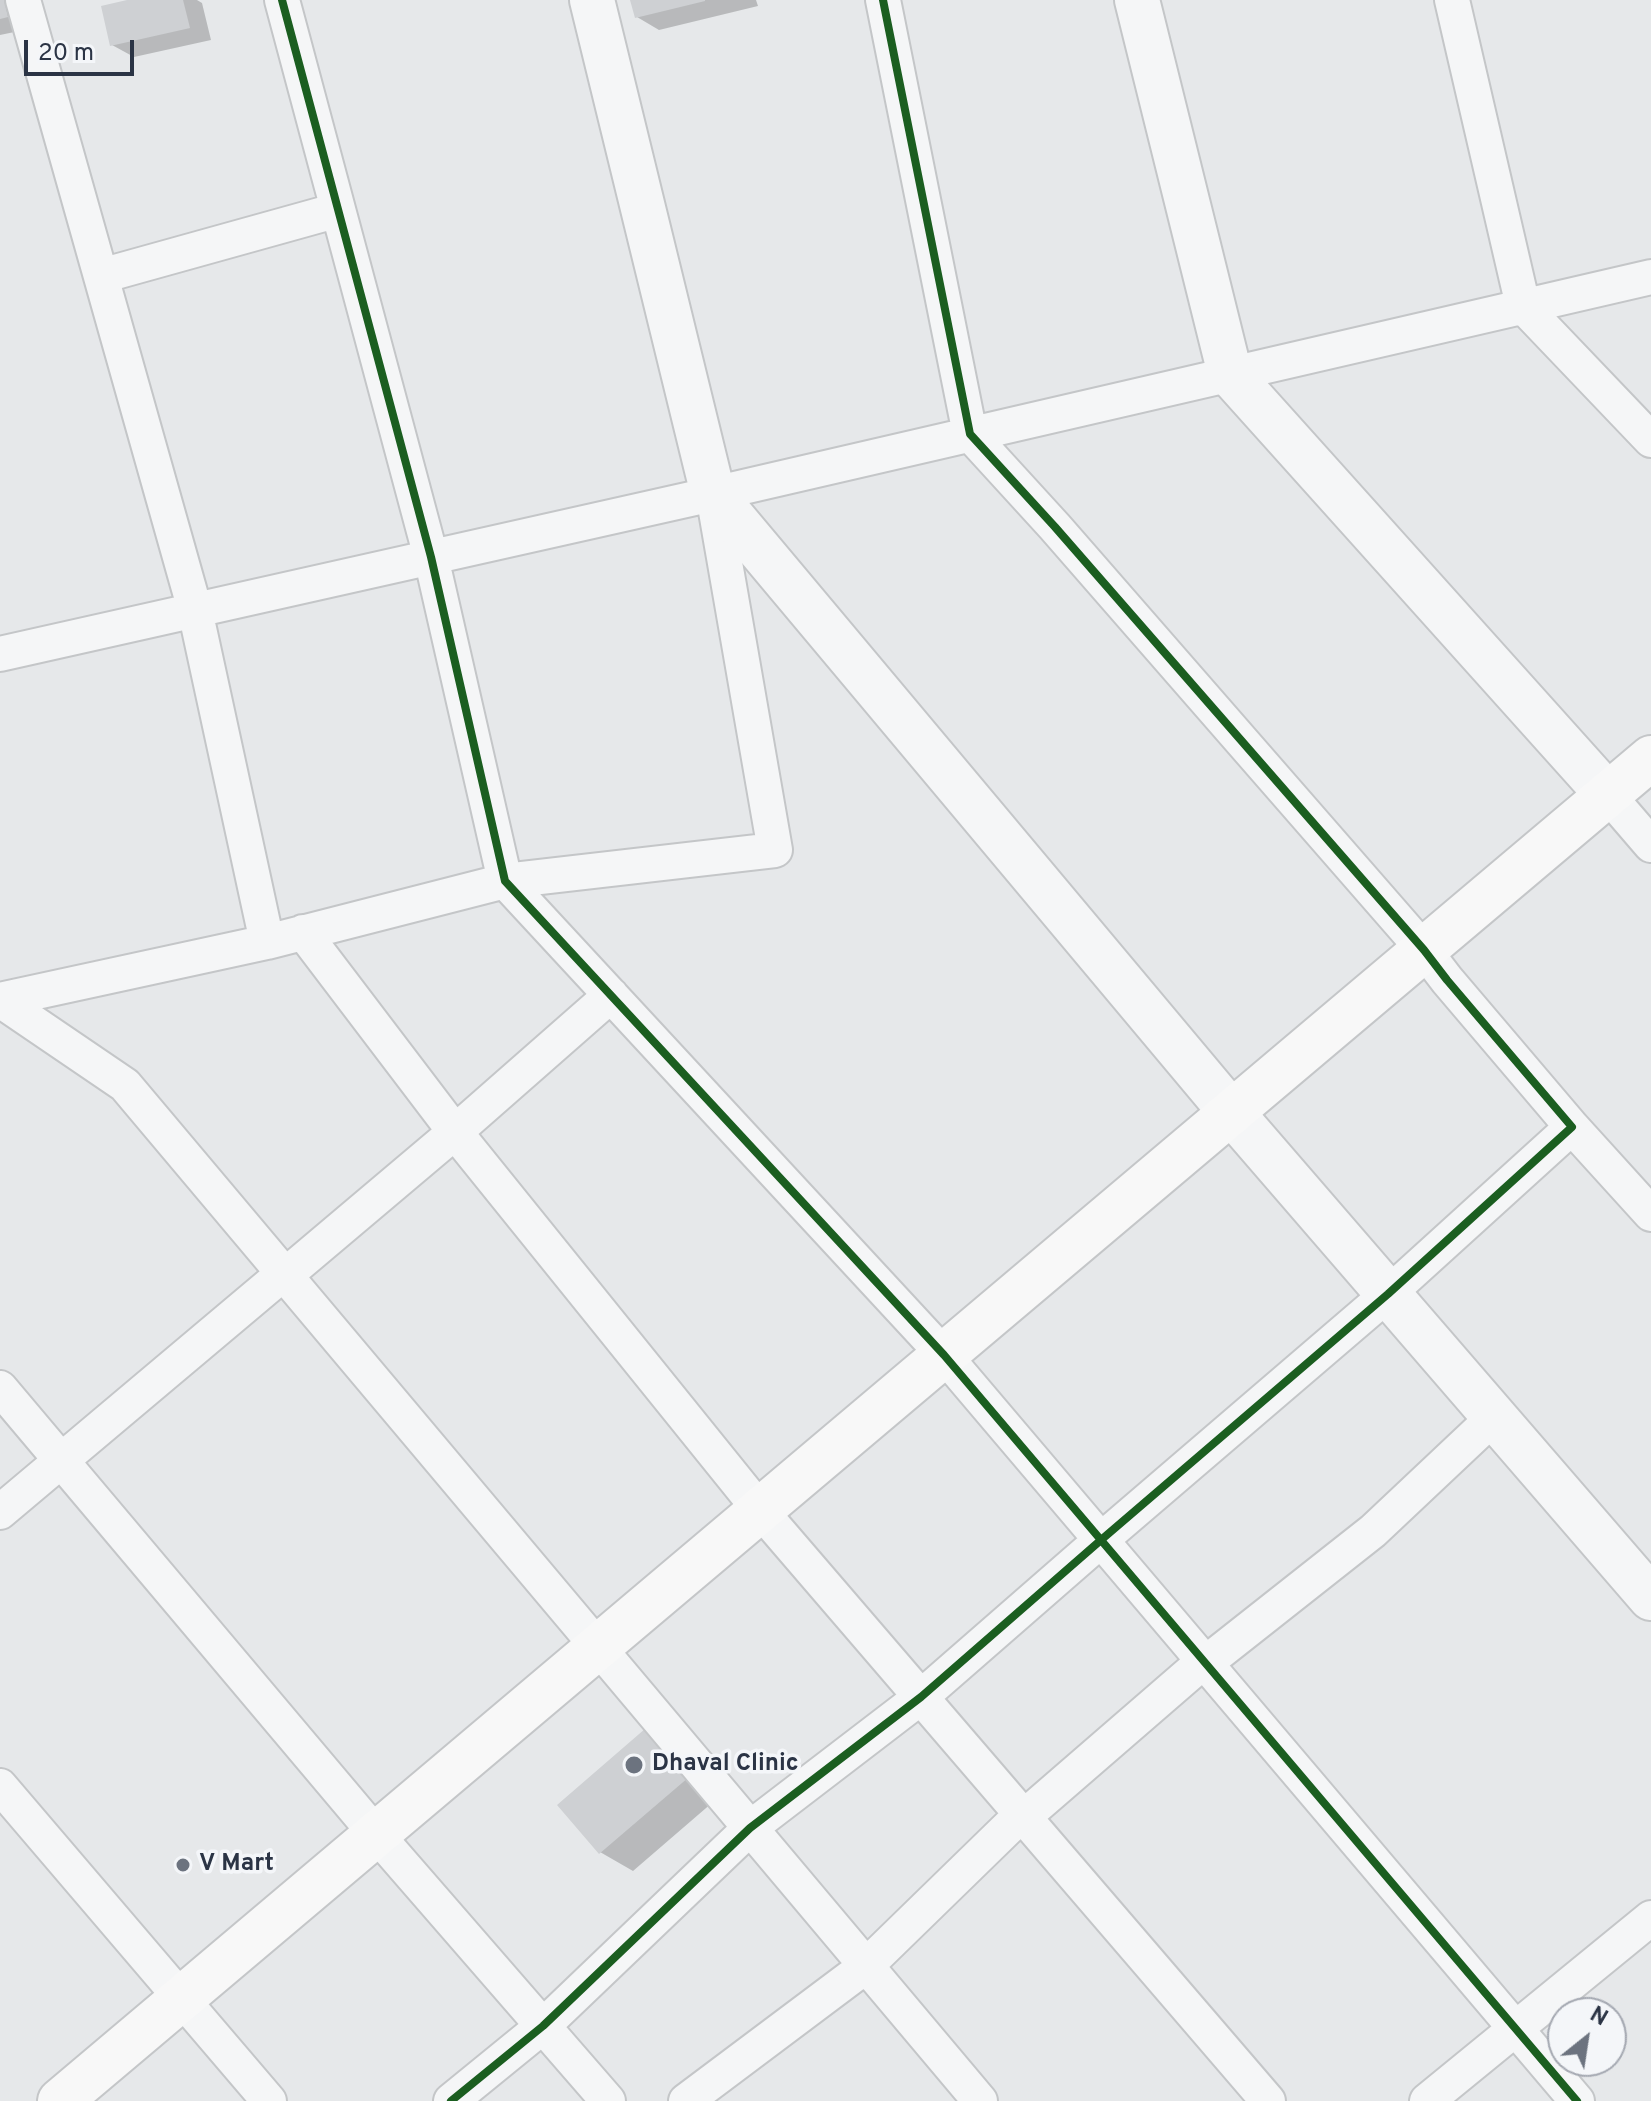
<!DOCTYPE html>
<html>
<head>
<meta charset="utf-8">
<style>
	body { margin:0 }
	#map { position:relative; width:1651px; height:2101px; overflow:hidden; background:#e6e8ea; font-family:Overpass,sans-serif }
	canvas { display:block }
	.north { position:absolute; left:1547px; top:1997px; width:80px; height:80px; box-sizing:border-box; background:#f4f6f9; border:2px solid #a4a8b1; border-radius:50%; rotate:30deg; font-size:22px; font-weight:700; line-height:32px; text-align:center; color:#2b3445 }
	.north::after { content:''; display:block; margin:auto; width:28px; height:36px; background:#6c737f; clip-path:polygon(50% 0,100% 100%,50% 72%,0 100%) }
	.scale { position:absolute; left:24px; top:40px; width:110px; height:36px; box-sizing:border-box; border:4px solid #2b3445; border-top:0; padding-left:10px; font-size:24px; line-height:28px; white-space:nowrap; color:#2b3445; -webkit-text-stroke:6px #f4f6f9; paint-order:stroke }
</style>
</head>
<body>
<div id="map">
<canvas width="1651" height="2101"></canvas>
<div class="north">N</div>
<div class="scale">20 m</div>
</div>
<script>
const context = document.querySelector('canvas').getContext('2d');
context.lineJoin = 'round';
function fillPath(path, color) { context.fillStyle = color; context.fill(path, 'evenodd'); }
const poly = rows => new Path2D(rows.map(r => 'M' + r).join(''));
function strokePath(path, color, width, dash) { context.strokeStyle = color; context.lineWidth = width; context.lineCap = dash ? 'butt' : 'round'; context.setLineDash(dash || []); context.stroke(path); }
function drawText(font, color, halo, rows, align = 'center') {
  context.font = font + ' Overpass,sans-serif'; context.lineWidth = 7; context.setLineDash([]); context.textBaseline = 'middle'; context.strokeStyle = halo; context.fillStyle = color; for (const [text, x, y, turn = 0] of rows) {
    context.save(); context.translate(x, y); context.rotate((+turn || 0) * Math.PI / 180); context.textAlign = isNaN(turn) ? turn : align; if (halo) context.strokeText(text, 0, 0); context.fillText(text, 0, 0); context.restore();
  }
}
fillPath(poly([
	[0,0,23,0,29,29,0,35],
	[137,0,197,0,202,3,211,40,134,57,112,45],
	[632,0,756,0,758,6,659,30,637,17],
	[647,1730,720,1796,633,1871,600,1852]
]), '#0003');
fillPath(poly([
	[0,0,4,0,8,17,0,19],
	[127,0,183,0,190,28,110,46,101,6],
	[630,0,705,0,705,1,635,18],
	[646,1728,689,1777,599,1854,557,1805]
]), '#ced0d3');
const minor = poly([
	[23,0,195,610,267,942,505,881,775,850,713,494],
	[282,0,431,557,505,881,944,1355,1577,2101],
	[1452,0,1523,306,1651,440],
	[101,276,338,210],
	[0,654,713,494,1651,277],
	[1608,795,1651,845],
	[303,932,455,1132,760,1510,1268,2101],
	[0,1000,125,1085,980,2101],
	[0,1000,267,942],
	[1572,1127,1651,1214],
	[0,1388,376,1834,608,2101],
	[0,1512,284,1273,288,1273,455,1132,611,995],
	[0,1786,269,2101],
	[451,2101,543,2026,750,1828,921,1697,1101,1540,1388,1294,1572,1127,1447,980,1424,950,1055,527,970,434,883,0],
	[686,2101,866,1966,1022,1814,1025,1816,1204,1661,1207,1662,1373,1531,1494,1417],
	[1427,2101,1651,1918]
]);
const tertiary = poly([
	[592,0,713,494,1231,1112,1651,1598],
	[1137,0,1230,374,1608,795]
]);
const secondary = poly([
	[60,2101,1651,758]
]);
strokePath(minor, '#c4c6c8', 38);
strokePath(tertiary, '#c4c6c8', 48);
strokePath(secondary, '#c4c6c8', 48);
strokePath(minor, '#f5f6f7', 34);
strokePath(tertiary, '#f5f6f7', 44);
strokePath(secondary, '#f8f8f8', 44);
strokePath(poly([
	[282,0,431,557,505,881,944,1355,1577,2101],
	[451,2101,543,2026,750,1828,921,1697,1101,1540,1388,1294,1572,1127,1447,980,1424,950,1055,527,970,434,883,0]
]), '#1b5e20', 8);
for (const [x, y, r, color] of [
	[634,1765,10,"#6c737f"],
	[183,1865,8,"#6c737f"]
]) { const dot = new Path2D(); dot.arc(x, y, r, 0, 2 * Math.PI); context.fillStyle = color; context.fill(dot); strokePath(dot, '#f4f6f9', 3); }
drawText('bold 24px', '#2b3445', '#f4f6f9', [
	["Dhaval Clinic",652,1765],
	["V Mart",199,1865]
], 'left');
</script>
</body>
</html>
